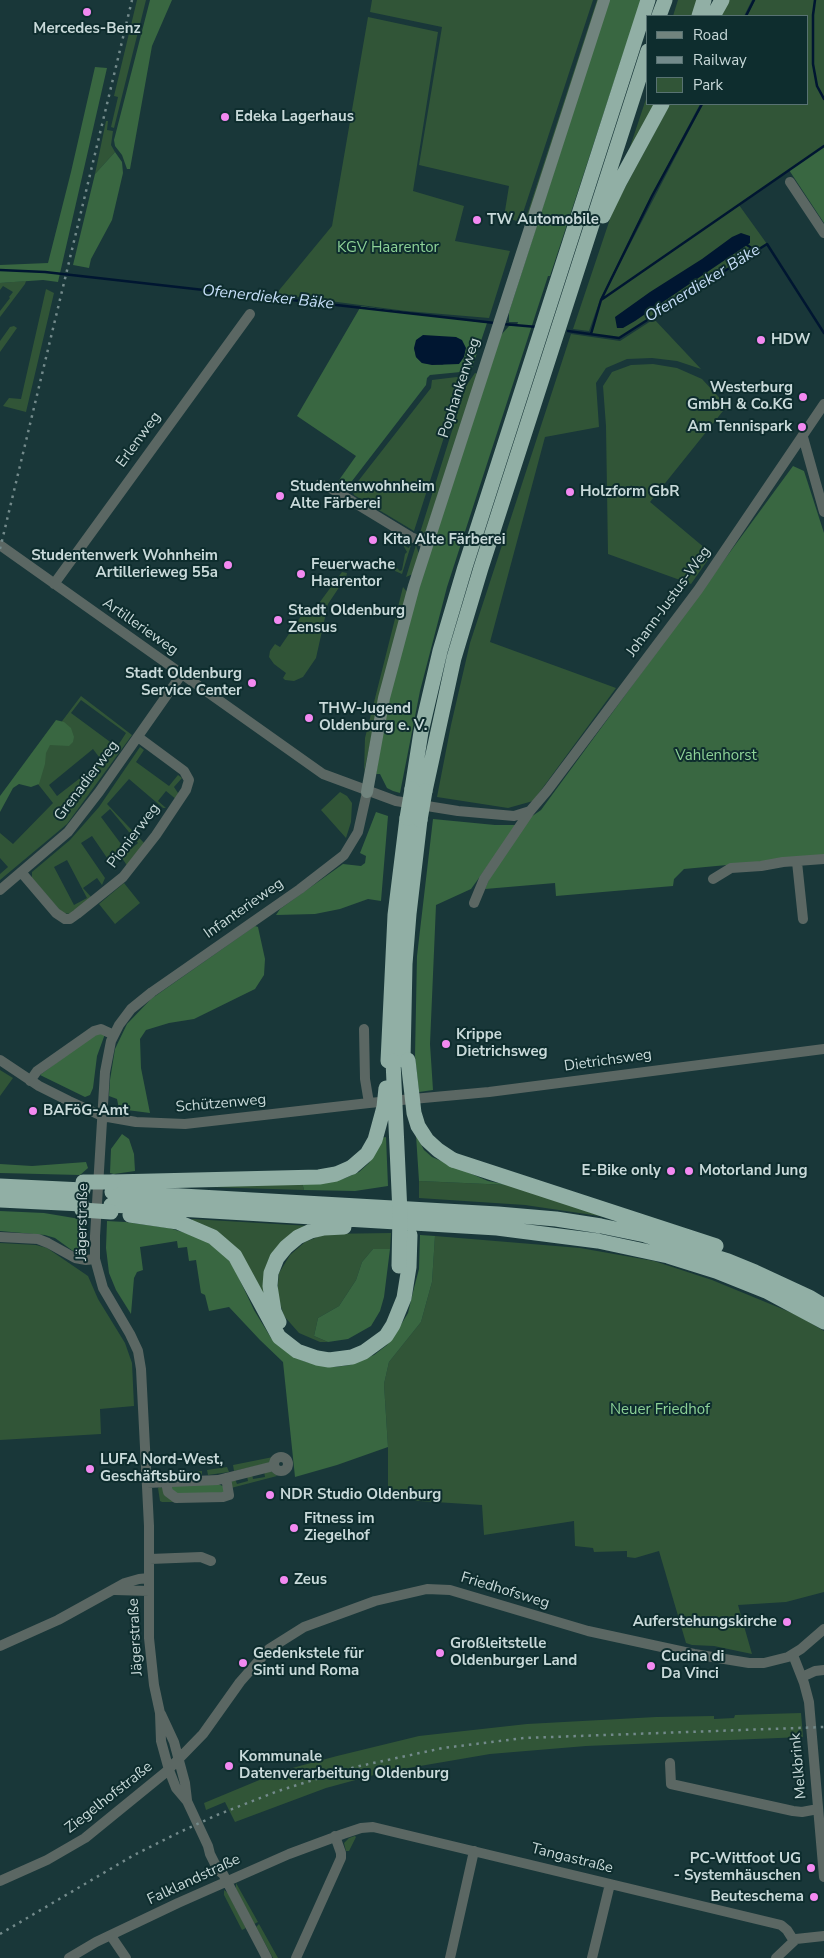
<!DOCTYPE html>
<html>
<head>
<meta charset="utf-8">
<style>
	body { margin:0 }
	#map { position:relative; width:824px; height:1958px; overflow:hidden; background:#193739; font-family:"Nunito Sans",sans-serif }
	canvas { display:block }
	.legend { position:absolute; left:646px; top:15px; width:162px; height:90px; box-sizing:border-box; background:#0e2d2e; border:1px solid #587272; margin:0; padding:6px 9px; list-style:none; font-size:15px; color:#c8d9d9 }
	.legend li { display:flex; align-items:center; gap:10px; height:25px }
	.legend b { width:25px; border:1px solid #587272 }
</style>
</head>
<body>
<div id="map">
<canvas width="824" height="1958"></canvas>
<ul class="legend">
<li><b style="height:6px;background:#71847e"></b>Road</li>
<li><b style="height:6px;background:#738a8b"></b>Railway</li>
<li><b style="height:14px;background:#315537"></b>Park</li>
</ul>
</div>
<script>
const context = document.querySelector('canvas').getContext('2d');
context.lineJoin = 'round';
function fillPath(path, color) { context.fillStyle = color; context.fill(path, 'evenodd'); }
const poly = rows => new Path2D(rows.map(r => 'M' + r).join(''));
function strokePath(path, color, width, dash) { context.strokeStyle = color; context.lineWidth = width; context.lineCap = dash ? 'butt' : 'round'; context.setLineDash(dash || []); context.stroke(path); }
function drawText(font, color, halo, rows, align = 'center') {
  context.font = font + ' "Nunito Sans",sans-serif'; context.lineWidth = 4; context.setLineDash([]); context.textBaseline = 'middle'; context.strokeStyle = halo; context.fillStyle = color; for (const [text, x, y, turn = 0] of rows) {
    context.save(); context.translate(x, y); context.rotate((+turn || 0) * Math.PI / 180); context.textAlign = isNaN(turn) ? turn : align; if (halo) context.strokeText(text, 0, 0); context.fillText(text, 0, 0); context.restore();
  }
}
fillPath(poly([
	[137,0,146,0,114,128,111,127,118,97,114,96],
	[372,0,593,0,520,222,504,217,509,186,419,165,442,27,370,12],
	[597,0,599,0,528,221,525,221],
	[678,0,701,0,696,16,673,16],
	[729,0,752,0,744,16,719,16],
	[755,0,824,0,824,146,739,205,767,244,619,338,590,334,601,300,703,104,808,104,808,16,747,16],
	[368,17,438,32,413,191,464,206,455,241,510,251,489,318,406,311,276,294,332,226],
	[648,93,648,104,655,104,626,159],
	[670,104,700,104,643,212,600,300,589,331,573,329,613,210],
	[106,121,108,121,107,130,113,131,111,145,115,152,95,174],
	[26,281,25,284,0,317,0,311,10,298,9,297,13,292,3,286,0,290,0,283],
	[46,289,54,293,26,412,3,406,9,398,21,399],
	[654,319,701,369,677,361,652,358,627,359,606,368,596,383,599,427,545,437,490,642,616,688,533,801,508,808,437,797,451,725,470,643,571,334,620,341],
	[14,326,17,328,0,352,0,341,10,327],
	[653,364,677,368,702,379,727,406,650,502,712,554,691,584,608,554,606,426,603,386,612,372,631,365],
	[475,373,478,374,426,531,419,536,466,386],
	[465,376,461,384,414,531,354,495,352,489,431,388,432,380],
	[406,538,412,542,402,574,395,571,396,567,400,571,402,570,405,554,407,552,403,545,409,548,410,544,405,541],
	[416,545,419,554,413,574,406,577],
	[342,572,347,573,346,577,328,604,316,658,303,677,294,681,285,680,283,678,286,673,274,664,269,657,270,651,275,644,280,647,308,606,314,610],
	[403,587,407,592,380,697,364,772,365,738],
	[81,696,132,735,67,824,0,880,0,874,8,867,0,858,0,833,13,844,53,803,26,769],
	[81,700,126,733,117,747,71,713],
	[93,749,102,761,57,796,49,785],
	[140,747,144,750,136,762,169,786,178,775,182,778,174,787,180,796,177,800,166,791,158,801,166,808,163,808,129,779,107,804,145,844,128,867,122,858,113,863,116,871,92,836,81,843,105,878,102,885,97,878,83,888,92,898,71,914,62,913,32,878,32,872,70,840,99,807],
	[110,809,138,843,127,852,101,817],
	[67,860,87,898,74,905,54,867],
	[340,792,347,796,352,803,351,822,346,838,321,810],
	[124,883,140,903,115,924,99,904],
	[0,1070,13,1078,0,1096],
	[419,1181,509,1185,613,1218,525,1205,419,1198],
	[302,1182,304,1190,207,1187],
	[192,1219,310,1226,293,1234,266,1299,192,1222],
	[391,1233,390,1249,373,1249,362,1262,356,1280,339,1306,318,1318,314,1336,328,1342,320,1342,299,1333,284,1316,277,1294,279,1273,290,1255,305,1242,325,1234],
	[435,1236,580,1248,654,1261,712,1280,797,1315,824,1331,824,1592,786,1602,738,1605,752,1654,714,1646,692,1645,686,1643,659,1551,635,1558,627,1557,627,1551,594,1552,593,1548,575,1546,574,1521,484,1535,482,1505,388,1499,388,1447,384,1384,389,1362,421,1322,432,1282],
	[0,1243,36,1245,47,1248,88,1276,98,1299,125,1343,132,1363,134,1406,100,1409,101,1434,0,1440],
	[273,1457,269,1463,234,1471,233,1465],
	[227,1467,229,1472,208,1475,207,1470],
	[202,1471,202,1475,165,1476,161,1479,162,1472],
	[264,1471,271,1471,277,1476,231,1488,230,1480,235,1479,237,1484,248,1481,247,1476,252,1474,253,1479,265,1477],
	[160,1487,164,1489,174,1502,162,1502,160,1501,158,1488],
	[801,1713,803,1737,586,1746,490,1754,385,1772,326,1788,235,1822,225,1802,206,1810,204,1803,281,1771,337,1756,419,1736,527,1724,656,1717,714,1716,714,1719,734,1718,735,1715],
	[355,1836,356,1837,349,1851,346,1851,344,1843,349,1838],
	[236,1883,258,1922,254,1924,236,1889],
	[224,1890,228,1893,246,1928,242,1930,224,1895],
	[259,1924,278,1958,273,1958,256,1927]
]), '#315537');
fillPath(poly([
	[150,0,172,0,152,46,130,169,127,169,122,155,115,146,114,140],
	[609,0,641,0,550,276,548,276,447,587,420,691,400,793,393,791,387,788,380,774,376,774,388,699,408,621,501,335,509,326,517,325,518,322,509,322,509,312],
	[95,67,107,68,58,282,43,280,0,283,0,265,48,263,71,172],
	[824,146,824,223,789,170],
	[115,152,122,162,123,173,112,220,91,259,89,268,73,265,95,174],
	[361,306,487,323,471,371,430,375,427,378,426,385,352,481,346,487,343,486,341,490,337,487,340,482,339,480,356,456,297,416],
	[414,348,444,365,422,363,416,357],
	[793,466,804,471,824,533,824,856,684,869,674,879,673,886,556,896,555,883,485,889,493,870,528,819,541,810],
	[56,720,64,722,71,728,74,737,73,742,69,746,50,745,46,753,45,764,39,784,31,787,19,784,13,788,0,812,0,796],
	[376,812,388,816,381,901,368,899,340,909,315,914,276,915,280,909,343,864,361,866,365,863,366,856,360,853],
	[433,819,495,825,517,825,471,889,436,905,430,1044,433,1090,419,1092,415,1056,417,956],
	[255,926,258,927,265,959,264,975,255,989,194,1019,169,1023,146,1030,140,1039,141,1068,150,1113,119,1109,117,1099,109,1096,110,1080,115,1049,127,1024,151,999],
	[96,1033,105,1034,97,1056,93,1088,90,1095,85,1097,40,1075],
	[122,1134,129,1139,134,1154,135,1171,114,1174,110,1173,111,1149],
	[416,1135,424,1150,432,1157,488,1181,509,1185,419,1181],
	[386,1137,388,1186,355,1191,304,1190,302,1182,343,1179,359,1172,369,1163,381,1138],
	[86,1162,88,1168,80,1175,0,1173,0,1164,32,1166],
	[0,1211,44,1213,86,1220,85,1245,83,1250,73,1251,55,1238,45,1235,0,1231],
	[107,1221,125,1222,169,1228,189,1234,212,1244,228,1259,234,1268,254,1310,271,1338,292,1356,306,1362,335,1367,350,1365,374,1355,387,1345,396,1333,408,1313,414,1288,419,1269,420,1235,435,1236,432,1282,421,1322,389,1362,384,1384,388,1447,337,1465,295,1477,283,1362,260,1340,229,1307,209,1311,205,1295,201,1293,196,1260,189,1261,187,1247,178,1248,177,1241,140,1247,143,1270,137,1272,134,1278,131,1314,116,1290,109,1273,106,1248],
	[373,1249,390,1249,384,1297,380,1311,371,1326,348,1339,328,1342,314,1336,318,1318,339,1306,356,1280,362,1262],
	[218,1484,225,1487,225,1494,172,1494,170,1485]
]), '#396741');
fillPath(poly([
	[741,233,750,236,750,243,635,321,623,328,617,328,615,317,650,292,702,259,732,237],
	[423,335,456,337,462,340,466,348,464,357,459,364,432,365,422,363,416,357,414,348,416,340]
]), '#001631');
strokePath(poly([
	[815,0,813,15,813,64,817,86,824,99],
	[746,16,754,0],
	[747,245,756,251],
	[0,270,45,272,495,323],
	[601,300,824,146],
	[503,324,537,327],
	[568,331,619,338,767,244,824,333],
	[591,334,601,300,652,196,702,104]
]), '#001631', 2.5);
strokePath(poly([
	[790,182,824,233],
	[803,437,824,512],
	[320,484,332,489,411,537,427,544],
	[0,545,323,774,396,801,458,811,514,816,530,811,547,791,698,590,824,404],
	[54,584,250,314],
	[797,862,803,919],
	[21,872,56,913,65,919,70,919,77,914,123,877,156,835,186,790,189,780,184,771,138,737],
	[713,879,731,868,761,866,783,862,824,859],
	[0,890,68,832,99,792,181,675],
	[474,903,484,879,530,811],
	[364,1029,365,1079,369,1103],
	[0,1060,39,1086,69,1101,102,1116,136,1122,185,1124,369,1103,489,1092,824,1049],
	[30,1081,37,1071,94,1031,101,1029,114,1035],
	[0,1237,38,1239,48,1243,75,1258,86,1260,95,1259],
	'274 1464a7 7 0 1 1 14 0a7 7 0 1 1-14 0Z',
	[147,1483,218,1480,274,1466],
	[166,1483,168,1492,176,1498,223,1497,229,1495,226,1478],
	[150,1559,201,1557,211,1561],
	[115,1590,149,1591],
	[0,1646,58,1620,125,1583,139,1579,149,1578],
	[793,1655,804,1683,809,1702,824,1877],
	[802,1677,815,1671,824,1670],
	[161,1714,174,1742,185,1783,187,1800],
	[670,1763,671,1784,793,1811,802,1812,818,1809],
	[0,1881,47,1860,85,1838,166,1772,203,1734,240,1682,269,1649,304,1627,375,1601,427,1589,450,1590,588,1631,694,1654,749,1663,764,1663,788,1657,801,1649,824,1629],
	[111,1936,126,1958],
	[69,1958,96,1942,178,1903,289,1854,343,1834,361,1828,373,1827,781,1925,787,1930,794,1941],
	[267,1958,223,1874,218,1870,210,1854,208,1846,187,1801,176,1788,169,1770,161,1741,160,1713,154,1685,149,1638,149,1526,141,1369,138,1351,130,1334,103,1288,95,1259,95,1236,105,1072,111,1041,119,1025,131,1009,152,992,300,889,344,855,358,832,367,792],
	[296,1958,341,1858,341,1853,335,1836],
	[450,1958,474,1851],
	[592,1958,610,1884],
	[776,1958,796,1939,824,1936]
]), '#5b6763', 10);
strokePath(poly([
	[367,792,384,698,414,586,604,0]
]), '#71847e', 12);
strokePath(poly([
	[659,16,665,0],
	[699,16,704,0],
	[713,16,722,0],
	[603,216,619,183,662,104],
	[412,789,421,732,440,651,465,567,648,0],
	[425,791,454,658,481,568,648,51],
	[403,1060,405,964,409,914,420,820],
	[388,1061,395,915,407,818],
	[453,1160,716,1246],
	[113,1182,319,1177,336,1174,352,1167],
	[0,1186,83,1190],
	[112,1192,498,1214,556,1219,601,1226,645,1235,728,1261,755,1272,809,1297,824,1306],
	[0,1200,82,1204],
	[111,1205,497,1228,598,1241,668,1256,716,1271,766,1291,824,1322],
	[130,1215,178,1222,213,1237,235,1256,279,1337,297,1351,317,1358,329,1360,352,1357,364,1352,386,1336,393,1325,404,1298,409,1267,410,1235],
	[279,1322,274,1311,270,1286,271,1273,277,1258,286,1247,298,1237,311,1231,324,1228,344,1227]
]), '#91afa5', 15);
strokePath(poly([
	[0,549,132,0],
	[0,1934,134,1855,180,1832,217,1815,278,1791,355,1767,443,1748,524,1738,824,1727]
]), '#738a8b', 2.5, [2.5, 5]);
strokePath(poly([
	[407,818,412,789],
	[420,820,425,791],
	[408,1060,414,1113,418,1126,427,1140,438,1150,453,1160],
	[393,1061,400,1213,399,1266],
	[352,1167,367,1154,375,1140,384,1107,386,1088],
	[83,1182,113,1182],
	[82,1210,111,1212]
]), '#91afa5', 15);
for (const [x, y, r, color] of [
	[87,12,5,"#f389f1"],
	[225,117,5,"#f389f1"],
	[477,220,5,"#f389f1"],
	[761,340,5,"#f389f1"],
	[803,397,5,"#f389f1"],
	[802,427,5,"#f389f1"],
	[570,492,5,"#f389f1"],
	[280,496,5,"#f389f1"],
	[373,540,5,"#f389f1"],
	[228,565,5,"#f389f1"],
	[301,574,5,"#f389f1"],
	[278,620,5,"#f389f1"],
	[252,683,5,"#f389f1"],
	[309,718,5,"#f389f1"],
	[446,1044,5,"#f389f1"],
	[33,1111,5,"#f389f1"],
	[671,1171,5,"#f389f1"],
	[689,1171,5,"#f389f1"],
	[90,1469,5,"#f389f1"],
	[270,1495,5,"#f389f1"],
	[294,1528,5,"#f389f1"],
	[284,1580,5,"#f389f1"],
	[787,1622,5,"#f389f1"],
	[440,1653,5,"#f389f1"],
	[243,1663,5,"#f389f1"],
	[651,1666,5,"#f389f1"],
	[229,1766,5,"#f389f1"],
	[811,1868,5,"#f389f1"],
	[814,1897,5,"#f389f1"]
]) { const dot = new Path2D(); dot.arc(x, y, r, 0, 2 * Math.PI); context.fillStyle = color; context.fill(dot); strokePath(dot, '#0e2d2e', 2); }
drawText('bold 15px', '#c8d9d9', '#0e2d2e', [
	["Mercedes-Benz",87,29,"center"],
	["Edeka Lagerhaus",235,117],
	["TW Automobile",487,220],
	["HDW",771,340],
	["Westerburg",793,388,"right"],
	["GmbH & Co.KG",793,405,"right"],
	["Am Tennispark",792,427,"right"],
	["Studentenwohnheim",290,487],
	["Alte Färberei",290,504],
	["Holzform GbR",580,492],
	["Kita Alte Färberei",383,540],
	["Studentenwerk Wohnheim",218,556,"right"],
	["Artillerieweg 55a",218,573,"right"],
	["Feuerwache",311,565],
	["Haarentor",311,582],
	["Stadt Oldenburg",288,611],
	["Zensus",288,628],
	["Stadt Oldenburg",242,674,"right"],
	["Service Center",242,691,"right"],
	["THW-Jugend",319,709],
	["Oldenburg e. V.",319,726],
	["Krippe",456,1035],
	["Dietrichsweg",456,1052],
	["BAFöG-Amt",43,1111],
	["E-Bike only",661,1171,"right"],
	["Motorland Jung",699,1171],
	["LUFA Nord-West,",100,1460],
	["Geschäftsbüro",100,1477],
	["NDR Studio Oldenburg",280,1495],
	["Fitness im",304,1519],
	["Ziegelhof",304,1536],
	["Zeus",294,1580],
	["Auferstehungskirche",777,1622,"right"],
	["Großleitstelle",450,1644],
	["Oldenburger Land",450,1661],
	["Gedenkstele für",253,1654],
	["Sinti und Roma",253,1671],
	["Cucina di",661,1657],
	["Da Vinci",661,1674],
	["Kommunale",239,1757],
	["Datenverarbeitung Oldenburg",239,1774],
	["PC-Wittfoot UG",801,1859,"right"],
	["- Systemhäuschen",801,1876,"right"],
	["Beuteschema",804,1897,"right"]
], 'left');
drawText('15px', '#8dd297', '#0e2d2e', [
	["KGV Haarentor",388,248],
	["Vahlenhorst",716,756],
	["Neuer Friedhof",660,1410]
]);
drawText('15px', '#c8d9d9', '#0e2d2e', [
	["Pophankenweg",460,388,-72],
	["Erlenweg",139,440,-54],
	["Johann-Justus-Weg",669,602,-54],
	["Artillerieweg",140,627,35],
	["Grenadierweg",87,781,-53],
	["Pionierweg",134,836,-53],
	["Infanterieweg",244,909,-35],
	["Dietrichsweg",608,1061,-8],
	["Schützenweg",221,1104,-5],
	["Jägerstraße",83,1222,-89],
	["Friedhofsweg",505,1591,17],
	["Jägerstraße",136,1637,-93],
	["Melkbrink",799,1766,-95],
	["Ziegelhofstraße",109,1798,-38],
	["Tangastraße",572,1859,14],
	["Falklandstraße",194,1880,-25]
]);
drawText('italic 16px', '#c6def8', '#0e2d2e', [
	["Ofenerdieker Bäke",703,284,-32],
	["Ofenerdieker Bäke",268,298,6]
]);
</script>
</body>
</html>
